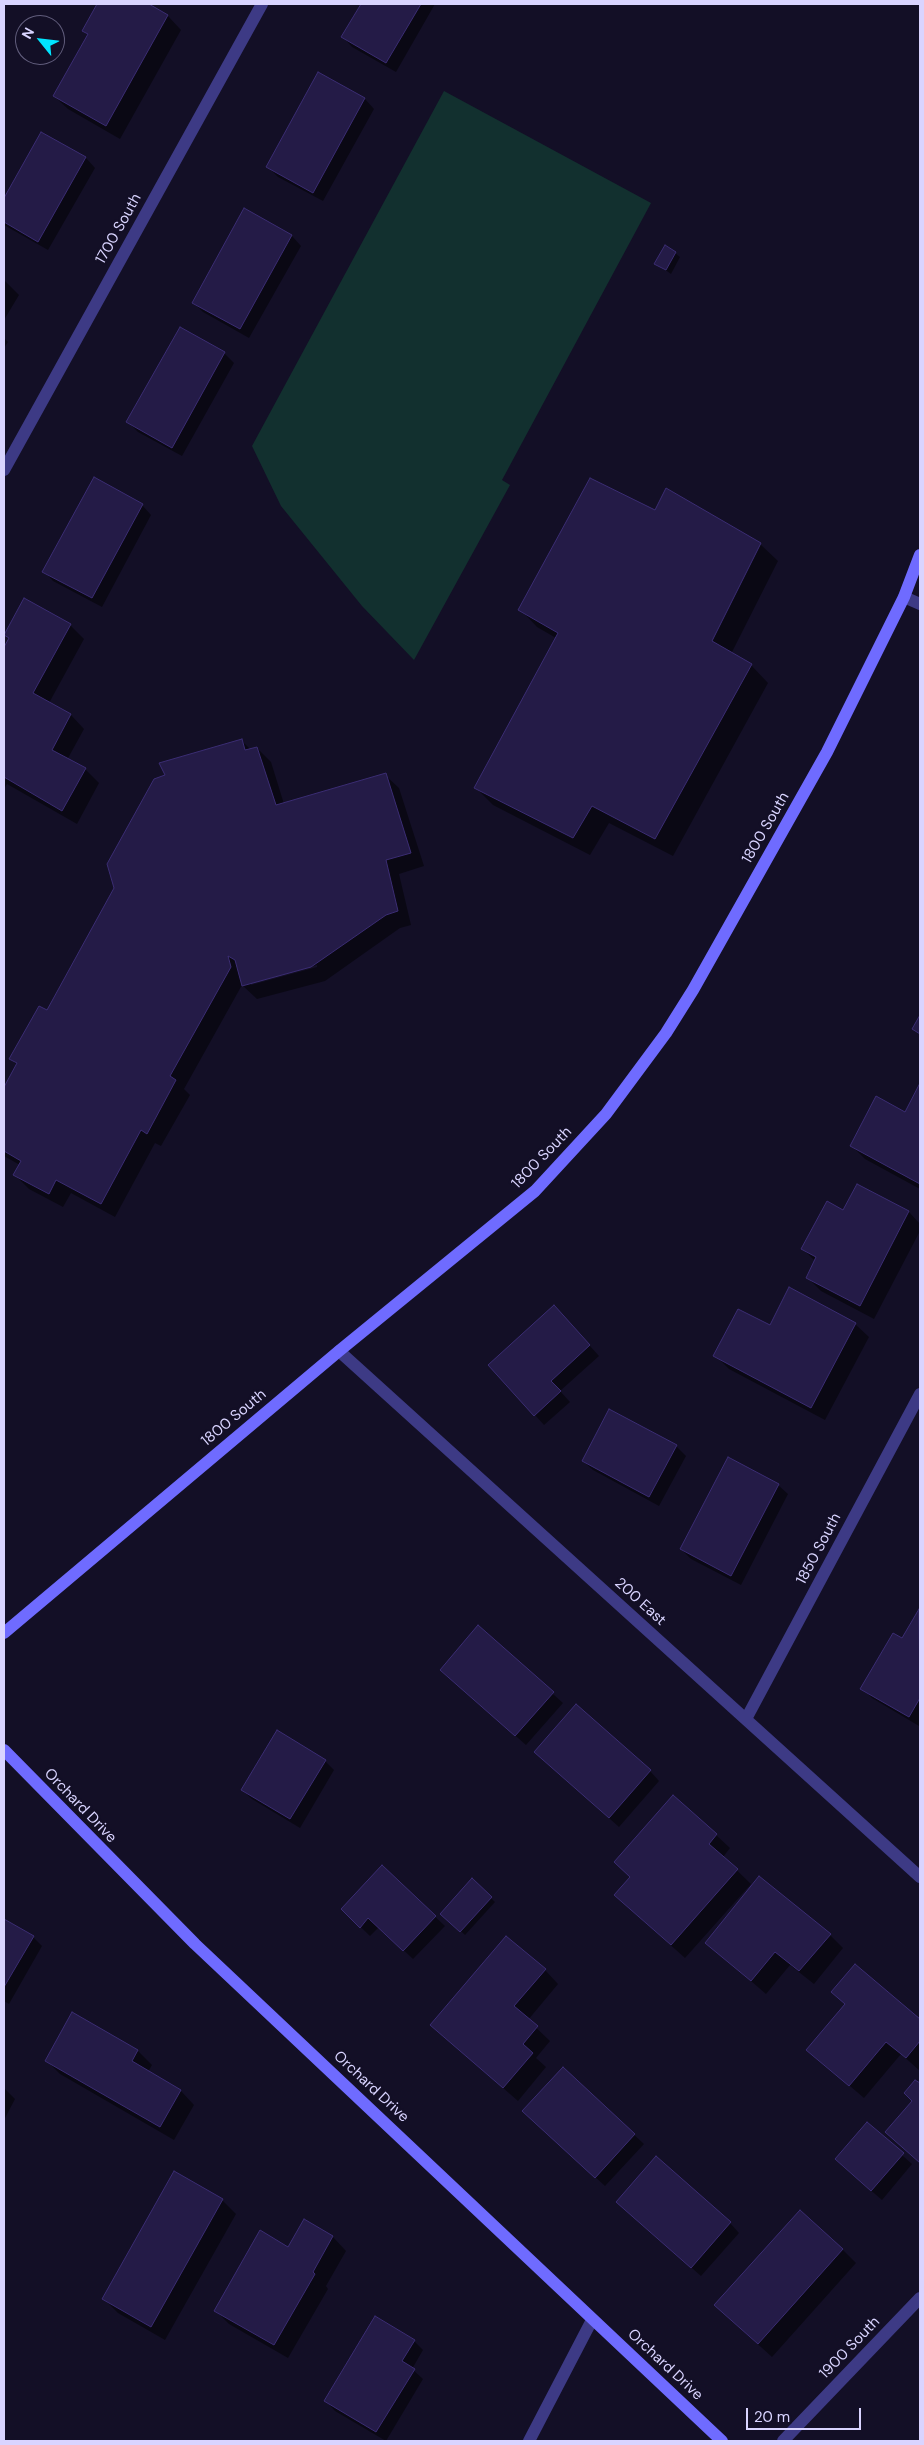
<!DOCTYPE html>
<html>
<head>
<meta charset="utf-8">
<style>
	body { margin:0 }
	#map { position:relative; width:924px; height:2445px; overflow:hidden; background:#130f26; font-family:"DM Sans",sans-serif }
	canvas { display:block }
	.frame { position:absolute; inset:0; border:5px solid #d9d4ff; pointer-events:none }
	.north { position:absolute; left:15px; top:15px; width:50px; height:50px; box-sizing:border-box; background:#130f26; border:1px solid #625e7d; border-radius:50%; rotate:299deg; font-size:14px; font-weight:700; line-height:20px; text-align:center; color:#d9d4ff }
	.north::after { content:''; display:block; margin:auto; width:18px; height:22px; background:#00e5ff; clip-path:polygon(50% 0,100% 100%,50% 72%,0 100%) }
	.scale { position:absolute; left:746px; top:2408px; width:115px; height:22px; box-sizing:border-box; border:2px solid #d9d4ff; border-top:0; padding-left:6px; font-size:15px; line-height:18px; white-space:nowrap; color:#d9d4ff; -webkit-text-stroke:4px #130f26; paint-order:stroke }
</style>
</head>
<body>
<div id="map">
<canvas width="924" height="2445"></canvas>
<div class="frame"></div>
<div class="north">N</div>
<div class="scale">20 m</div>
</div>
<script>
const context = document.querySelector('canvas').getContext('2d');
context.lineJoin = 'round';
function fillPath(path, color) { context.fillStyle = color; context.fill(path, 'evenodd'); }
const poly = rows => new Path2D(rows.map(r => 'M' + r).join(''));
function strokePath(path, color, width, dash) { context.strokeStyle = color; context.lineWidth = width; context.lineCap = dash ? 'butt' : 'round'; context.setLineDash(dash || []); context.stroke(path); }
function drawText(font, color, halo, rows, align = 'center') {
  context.font = font + ' "DM Sans",sans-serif'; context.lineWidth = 4.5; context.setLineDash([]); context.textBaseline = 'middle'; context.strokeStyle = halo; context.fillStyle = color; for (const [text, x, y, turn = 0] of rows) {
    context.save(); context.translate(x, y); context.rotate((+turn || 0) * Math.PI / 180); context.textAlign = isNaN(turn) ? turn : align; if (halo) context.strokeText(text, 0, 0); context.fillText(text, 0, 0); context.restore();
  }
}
fillPath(poly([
	[444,91,651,203,502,480,510,485,414,660,362,606,281,506,252,446]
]), '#12302f');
fillPath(poly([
	[99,4,146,4,168,16,181,30,120,139,68,109,54,96,88,35,84,30],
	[362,4,435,4,396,72,352,47,343,37],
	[319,74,365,99,374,109,323,201,278,177,268,167],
	[42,134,86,158,95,168,48,250,4,225,4,200],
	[245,210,292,236,301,246,249,338,203,312,194,303],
	[675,253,680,257,671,274,656,263],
	[4,280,19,295,4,320],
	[181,329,224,353,234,363,182,456,138,432,128,422],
	[4,338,8,342,4,348],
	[142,505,151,515,102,607,53,581,44,571],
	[656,512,760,544,778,561,731,654,751,665,768,683,673,856,609,823,590,855,493,805,476,788,556,638,537,627,520,609],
	[70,625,84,639,49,703,71,715,84,729,67,760,85,769,99,783,77,824,7,784,4,789,4,649,9,639,5,635],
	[242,741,251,750,257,748,271,762,284,804,385,775,399,788,424,866,399,874,411,925,400,928,325,981,257,999,242,985,184,1089,190,1095,161,1146,155,1143,115,1217,71,1193,63,1207,29,1189,15,1175,20,1165,4,1156,4,1089,17,1065,11,1058,47,1012],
	[317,965,317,967,251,985,251,982],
	[920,1086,920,1189,865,1159,852,1146,905,1113],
	[857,1186,909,1212,920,1224,920,1231,874,1319,821,1291,807,1277,815,1261,803,1249,844,1211],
	[563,1316,599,1356,560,1391,570,1402,544,1425,535,1415],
	[855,1324,869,1337,825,1420,729,1369,715,1355],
	[676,1446,686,1456,659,1506,593,1470,583,1461],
	[778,1485,788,1494,741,1585,691,1559,681,1549],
	[920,1610,920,1723,919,1726,872,1698,862,1688,902,1640],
	[478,1627,563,1703,526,1745,451,1679],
	[325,1761,334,1770,300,1828,252,1799,242,1790],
	[545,1761,650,1771,659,1781,619,1827],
	[716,1835,730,1848,723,1857,751,1884,685,1958,629,1908],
	[382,1867,445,1926,413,1959,379,1927,370,1936,342,1909],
	[472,1880,495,1902,465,1935,442,1913],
	[4,1920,33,1937,42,1946,9,2004,4,2001],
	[830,1935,843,1948,814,1984,790,1965,766,1994,707,1943],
	[855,1966,920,2020,920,2071,901,2054,864,2098,808,2050,846,2005,833,1992],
	[545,1970,558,1984,528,2020,550,2041,536,2058,546,2067,518,2101,431,2025],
	[73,2014,138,2051,152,2065,148,2072,181,2091,194,2105,174,2140,60,2074,46,2060],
	[563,2069,644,2144,605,2186,534,2121],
	[920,2085,920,2162,896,2141],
	[4,2088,15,2099,4,2120],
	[867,2124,912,2164,882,2200,846,2169],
	[222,2200,236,2214,165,2340,118,2313,104,2299],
	[627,2211,730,2223,739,2233,701,2276],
	[304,2221,333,2237,346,2251,326,2286,328,2289,288,2358,229,2324,215,2310,289,2248],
	[842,2249,856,2263,772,2357,730,2319],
	[414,2341,423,2350,412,2369,423,2379,386,2441,335,2411,326,2401]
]), '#0007');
const building = poly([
	[97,4,149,4,168,15,106,126,53,96,88,34,82,31,97,4],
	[361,4,421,4,386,63,341,37,361,4],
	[318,72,365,98,313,193,266,167,318,72],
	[41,132,86,157,38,242,4,222,4,198,41,132],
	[244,208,292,235,240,329,192,303,244,208],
	[665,245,676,252,666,270,654,264,665,245],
	[180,327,225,352,172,448,126,422,180,327],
	[94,477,143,504,92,598,42,572,94,477],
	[590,478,655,510,666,488,761,543,712,641,752,664,655,839,592,806,573,838,474,788,558,633,518,610,590,478],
	[24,598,71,624,33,693,71,714,52,750,86,768,62,811,4,777,4,647,9,638,4,635,24,598],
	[242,739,245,750,257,747,276,805,386,773,411,853,386,860,398,911,386,915,311,967,242,986,235,960,228,956,231,967,170,1076,176,1080,147,1134,141,1130,101,1204,56,1180,49,1194,13,1175,21,1161,4,1151,4,1087,17,1063,9,1059,39,1006,47,1010,114,888,107,864,154,779,165,775,159,763,242,739],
	[920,1015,920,1034,912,1029,920,1015],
	[920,1083,920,1184,850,1146,876,1096,905,1112,920,1083],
	[857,1184,909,1211,860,1306,806,1278,816,1257,801,1249,827,1201,843,1210,857,1184],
	[789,1287,856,1323,811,1408,713,1356,738,1309,770,1325,789,1287],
	[554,1305,590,1345,551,1381,561,1391,534,1416,488,1365,554,1305],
	[609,1409,677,1445,649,1497,582,1461,609,1409],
	[728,1457,779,1484,731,1576,680,1549,728,1457],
	[919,1609,920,1698,909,1717,860,1689,893,1633,902,1638,919,1609],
	[478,1625,554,1692,515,1736,440,1670,478,1625],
	[576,1704,651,1770,609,1818,534,1752,576,1704],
	[277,1730,326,1760,290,1819,241,1790,277,1730],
	[673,1795,717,1834,709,1844,738,1869,671,1945,614,1895,630,1877,614,1862,673,1795],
	[382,1865,436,1916,403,1951,368,1918,360,1928,341,1909,382,1865],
	[759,1876,831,1934,799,1971,775,1952,751,1981,705,1943,759,1876],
	[472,1878,492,1897,460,1932,440,1914,472,1878],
	[4,1919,34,1936,4,1987,4,1919],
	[506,1936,546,1969,514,2006,538,2026,523,2044,533,2053,503,2088,430,2025,506,1936],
	[855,1964,920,2019,920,2041,906,2058,886,2042,849,2086,806,2050,845,2004,831,1992,855,1964],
	[72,2012,138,2050,132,2061,181,2090,160,2127,45,2061,72,2012],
	[563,2067,635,2134,595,2178,522,2111,563,2067],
	[915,2080,920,2083,920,2163,885,2132,912,2101,904,2093,915,2080],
	[867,2122,904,2153,871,2191,835,2159,867,2122],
	[656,2156,731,2222,691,2268,616,2202,656,2156],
	[174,2171,223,2199,151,2327,102,2299,174,2171],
	[800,2210,843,2249,758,2344,714,2305,800,2210],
	[304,2219,333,2236,313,2272,315,2274,274,2345,214,2311,260,2230,288,2247,304,2219],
	[375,2316,415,2340,402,2361,415,2369,376,2432,324,2401,375,2316]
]);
fillPath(building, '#241b47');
strokePath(building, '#3b2d73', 1);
strokePath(poly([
	[529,2441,592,2320]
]), '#3d3a85', 12);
strokePath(poly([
	[4,470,262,4],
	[904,597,920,604],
	[339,1351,920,1877],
	[746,1719,920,1394],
	[783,2441,920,2298]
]), '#3d3a85', 12);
strokePath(poly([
	[4,1633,339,1351,535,1191,606,1114,666,1033,693,990,827,752,904,597,920,555],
	[4,1750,195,1944,722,2441]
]), '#6f6bff', 12);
drawText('15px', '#d9d4ff', '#130f26', [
	["1700 South",119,229,-61],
	["1800 South",766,828,-60],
	["1800 South",542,1158,-46],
	["1800 South",234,1418,-40],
	["1850 South",819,1549,-62],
	["200 East",640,1602,42],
	["Orchard Drive",80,1806,46],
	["Orchard Drive",371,2087,43],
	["1900 South",850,2348,-46],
	["Orchard Drive",665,2365,43]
]);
</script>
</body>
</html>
